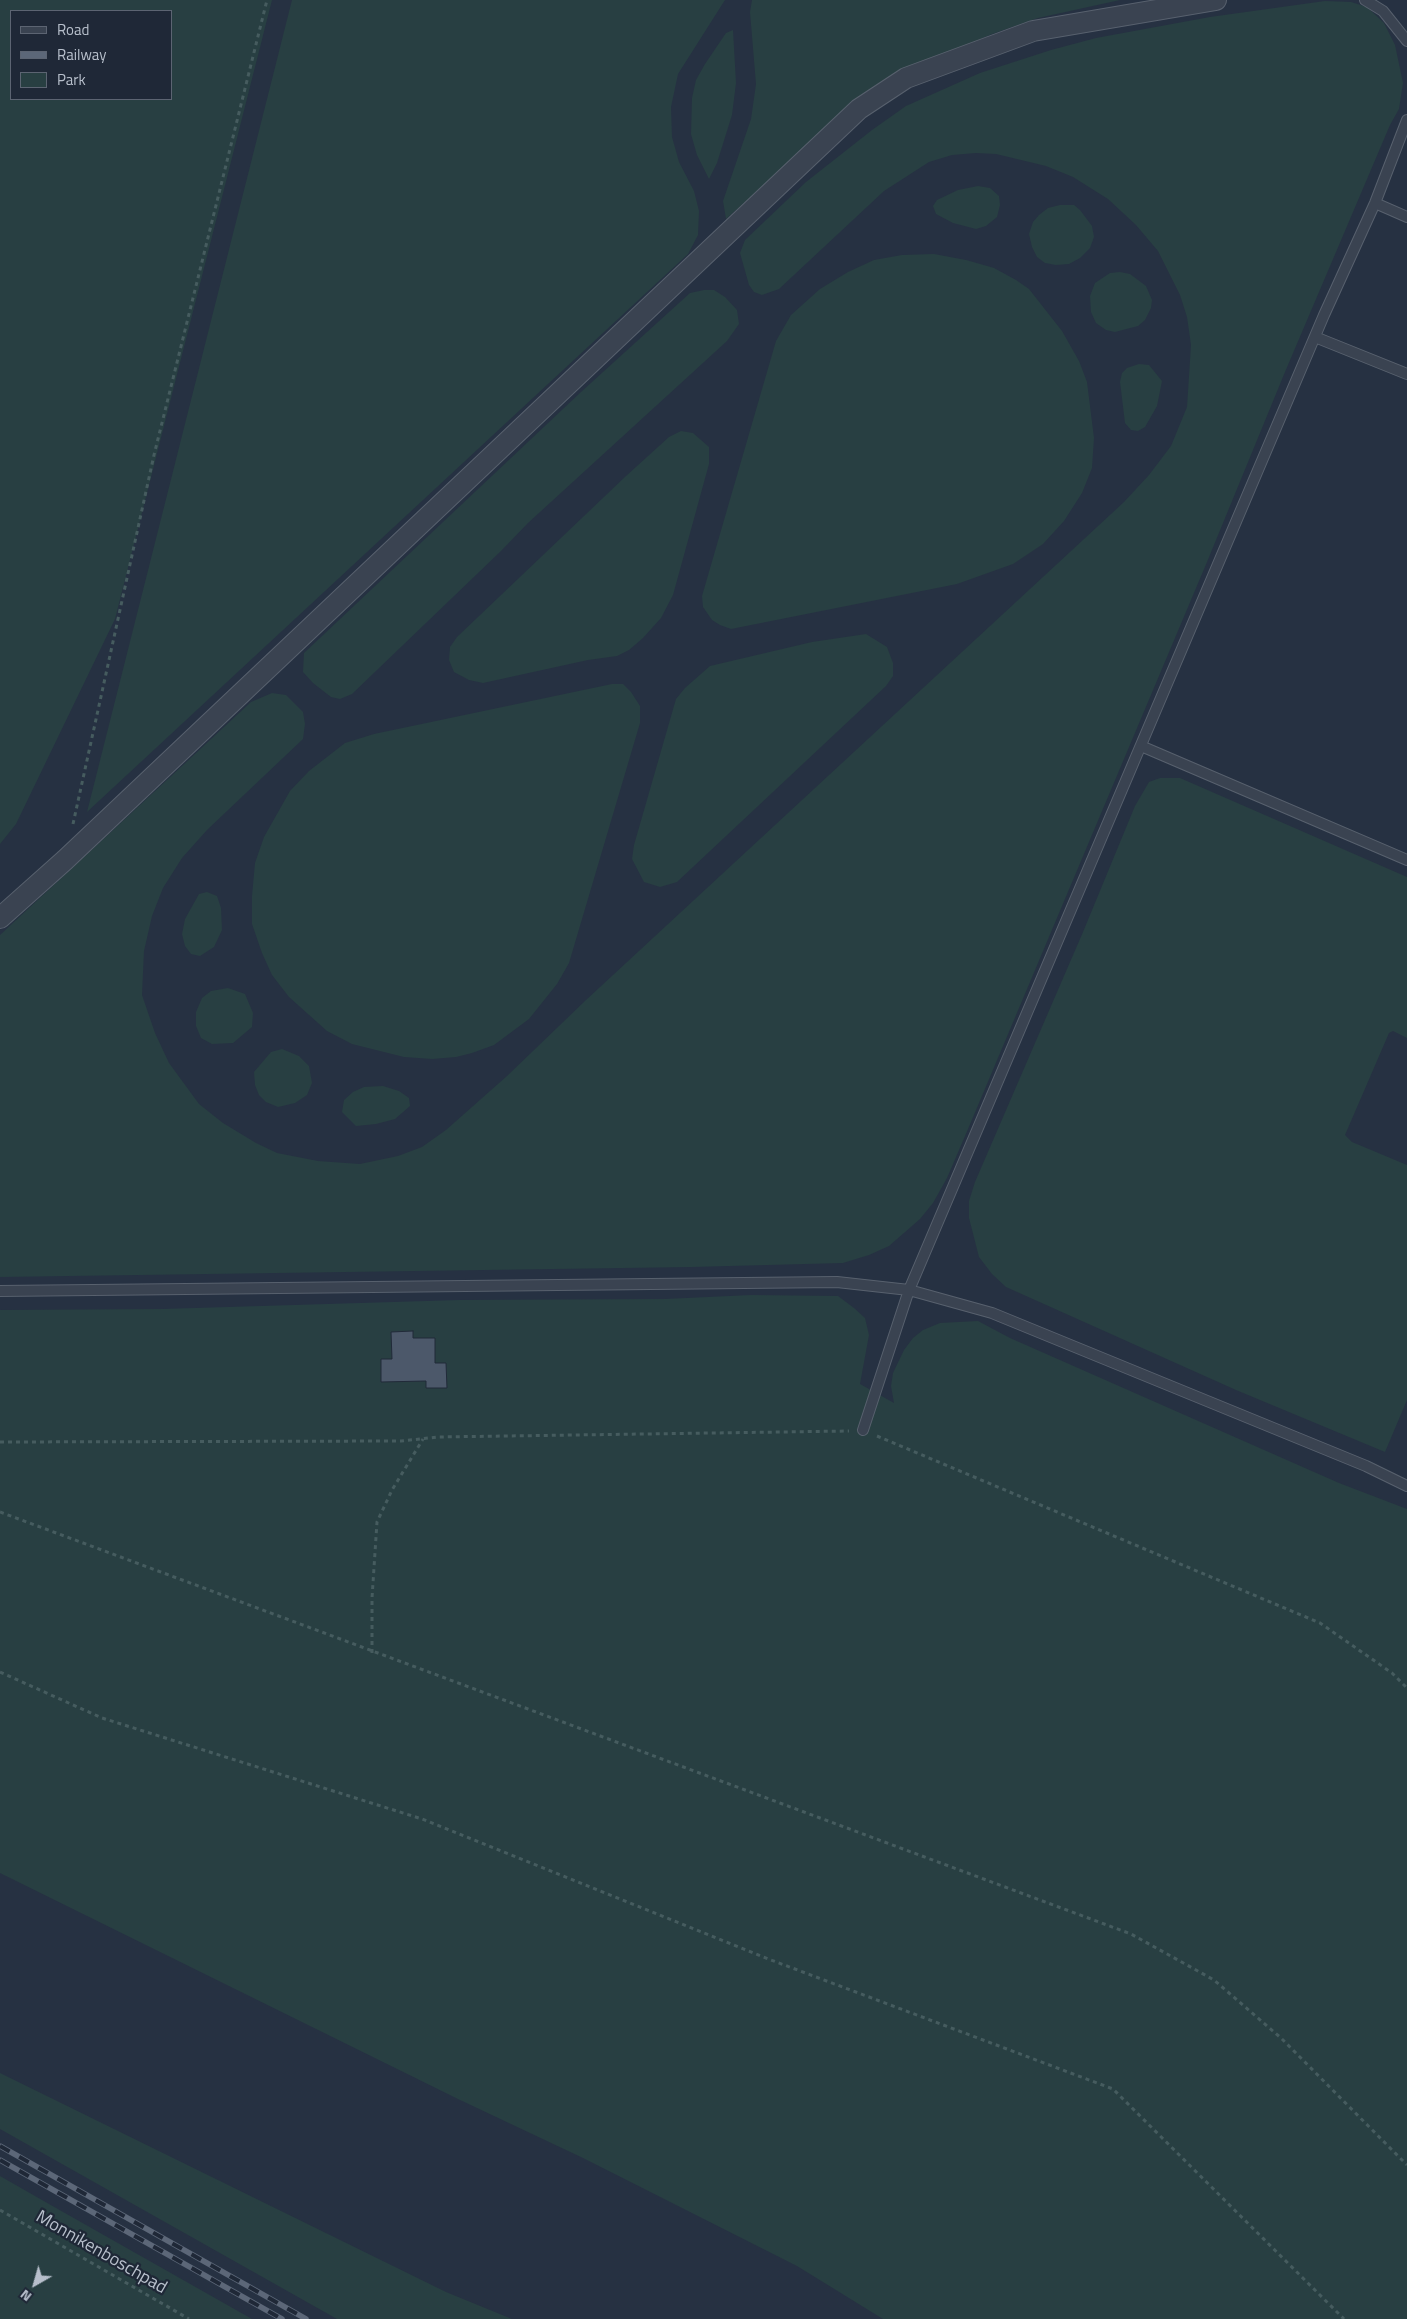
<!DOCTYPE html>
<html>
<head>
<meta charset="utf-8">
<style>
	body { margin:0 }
	#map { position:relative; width:1407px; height:2319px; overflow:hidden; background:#263142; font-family:"Titillium Web",sans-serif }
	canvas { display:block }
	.legend { position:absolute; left:10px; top:10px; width:162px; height:90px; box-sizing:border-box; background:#1f2837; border:1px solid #5c6472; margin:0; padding:6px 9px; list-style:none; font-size:15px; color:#b7bfcb }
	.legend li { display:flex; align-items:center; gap:10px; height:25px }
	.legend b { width:25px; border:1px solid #5c6472 }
	.north { position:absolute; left:10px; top:2259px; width:50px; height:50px; -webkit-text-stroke:4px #1f2837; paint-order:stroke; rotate:218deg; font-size:14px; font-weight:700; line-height:20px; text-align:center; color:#b7bfcb }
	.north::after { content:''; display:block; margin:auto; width:18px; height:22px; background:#b7bfcb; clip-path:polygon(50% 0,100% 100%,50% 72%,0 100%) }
</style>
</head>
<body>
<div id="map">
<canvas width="1407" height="2319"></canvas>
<ul class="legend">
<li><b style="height:6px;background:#3a4351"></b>Road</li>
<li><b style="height:6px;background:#5c6778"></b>Railway</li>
<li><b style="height:14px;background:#283f42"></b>Park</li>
</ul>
<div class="north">N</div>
</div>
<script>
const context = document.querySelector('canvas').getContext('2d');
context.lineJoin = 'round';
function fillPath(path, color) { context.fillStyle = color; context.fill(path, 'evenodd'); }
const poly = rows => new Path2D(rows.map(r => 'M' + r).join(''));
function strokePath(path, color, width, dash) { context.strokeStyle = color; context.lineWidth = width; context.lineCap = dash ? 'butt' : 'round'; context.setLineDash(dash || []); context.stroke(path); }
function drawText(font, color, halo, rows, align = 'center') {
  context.font = font + ' "Titillium Web",sans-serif'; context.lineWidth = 4.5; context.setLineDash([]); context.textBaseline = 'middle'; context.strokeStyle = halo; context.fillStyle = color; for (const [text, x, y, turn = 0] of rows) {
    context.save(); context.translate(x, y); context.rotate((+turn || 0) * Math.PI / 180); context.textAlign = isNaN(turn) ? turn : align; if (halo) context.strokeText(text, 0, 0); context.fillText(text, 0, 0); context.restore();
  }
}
fillPath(poly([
	[0,0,272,0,115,619,16,824,0,844],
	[171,11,171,99,11,99,11,11],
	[292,0,725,0,678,74,671,107,672,137,679,162,694,191,699,211,698,235,688,254,87,812],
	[752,0,1120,0,1038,18,992,34,940,57,820,135,726,219,723,201,751,119,756,84,750,12],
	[1325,1,1351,2,1367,7,1384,23,1395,45,1403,83,1399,109,1390,125,1285,372,1207,562,968,1129,947,1178,933,1203,920,1219,889,1246,869,1255,843,1263,692,1267,0,1277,0,935,251,702,272,693,286,695,303,712,305,724,303,739,207,830,182,858,163,888,152,916,144,951,142,995,155,1033,169,1063,199,1104,223,1123,256,1143,277,1153,318,1161,360,1164,398,1156,422,1147,446,1130,507,1076,586,1000,1124,502,1149,475,1171,446,1187,407,1191,345,1187,317,1180,295,1158,251,1136,225,1108,199,1073,177,1046,166,996,154,976,153,952,155,929,162,884,191,779,289,762,295,754,292,749,285,740,253,745,240,806,182,872,130,906,106,980,73,1051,50,1096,38,1210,17],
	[733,30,736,83,732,115,717,163,709,179,697,155,691,134,692,98,696,80,705,64,726,33],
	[978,186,990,188,999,196,1000,205,997,217,986,226,976,229,953,223,936,214,933,206,937,200,958,190],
	[1060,205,1074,205,1080,210,1092,226,1094,237,1090,248,1080,258,1069,264,1056,265,1045,263,1037,257,1032,247,1029,234,1033,222,1039,215,1048,208],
	[934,254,966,260,994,268,1016,280,1029,289,1062,331,1079,361,1087,382,1094,438,1092,468,1082,493,1064,521,1043,544,1013,564,957,584,731,629,720,625,712,620,703,607,702,596,776,341,791,315,820,289,848,272,874,260,902,255],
	[1120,272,1130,274,1146,286,1152,300,1151,308,1145,320,1138,326,1115,332,1106,330,1096,323,1091,312,1090,296,1095,283,1110,273],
	[704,290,714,290,725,297,737,310,739,324,727,341,528,523,501,551,352,694,340,699,331,697,313,683,303,672,304,653,581,392,690,293],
	[1139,364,1149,365,1162,381,1157,406,1145,427,1138,431,1131,430,1125,423,1120,382,1122,373,1127,368],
	[681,431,693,433,709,447,709,464,673,595,661,618,643,638,629,650,617,656,588,660,483,683,469,680,454,672,449,660,450,647,457,637,626,476,669,437],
	[866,634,887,647,893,663,893,676,886,686,677,882,660,887,644,882,632,859,634,845,676,699,685,688,710,666,812,642],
	[612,684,623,684,631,692,640,706,640,723,569,963,557,984,529,1019,494,1045,472,1053,456,1057,432,1059,404,1057,352,1044,327,1031,289,997,272,975,262,953,252,924,252,896,255,863,264,837,290,791,309,771,345,743,374,734],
	[1160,778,1180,778,1407,877,1407,1038,1393,1031,1389,1033,1345,1135,1352,1142,1407,1165,1407,1400,1385,1452,1236,1390,1006,1287,992,1274,979,1257,969,1218,969,1201,975,1182,1083,932,1135,806,1149,782],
	[207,892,217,896,221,908,222,930,214,947,200,956,191,954,185,946,182,934,185,919,199,894],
	[228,988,245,994,253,1013,252,1027,233,1043,212,1044,201,1038,196,1026,196,1012,202,998,211,991],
	[282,1049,299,1056,309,1066,312,1083,307,1095,295,1103,278,1107,266,1102,259,1095,255,1085,254,1072,271,1052],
	[383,1086,399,1091,409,1098,410,1106,395,1119,376,1124,356,1126,342,1112,344,1100,353,1092,364,1087],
	[751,1295,838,1296,854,1308,865,1318,869,1335,860,1384,894,1403,891,1386,893,1373,904,1350,913,1338,923,1330,940,1323,978,1321,1010,1338,1339,1483,1407,1509,1407,2319,883,2319,797,2266,583,2158,458,2099,0,1873,0,1310,162,1309,459,1300,665,1299],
	[0,2073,446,2292,512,2319,337,2319,0,2129],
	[0,2176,49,2204,252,2319,0,2319]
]), '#283f42');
const building = poly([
	[413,1331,413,1338,435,1338,435,1363,446,1363,447,1388,426,1388,426,1381,381,1382,381,1359,392,1359,391,1332,413,1331]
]);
fillPath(building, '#4c586a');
strokePath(building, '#212a39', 1);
const lane = poly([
	[1365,0,1383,11,1407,41],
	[1375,203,1407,217],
	[1315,337,1407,374],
	[1141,746,1407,860],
	[0,1291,837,1282,909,1290,992,1313,1366,1466,1407,1486],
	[863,1430,909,1290,1324,315,1375,203,1407,120]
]);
const street = poly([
	[0,918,65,860,859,109,906,78,1033,31,1216,0]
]);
strokePath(lane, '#58616e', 12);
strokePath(street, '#58616e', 22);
strokePath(poly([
	[73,824,154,455,267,0],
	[877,1436,1320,1623,1392,1673,1407,1688],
	[0,1442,401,1441,438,1437,849,1431],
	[0,1512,1131,1934,1214,1980,1281,2038,1407,2165],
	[372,1653,372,1598,377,1522,392,1490,423,1439],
	[0,1672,102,1718,422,1819,771,1960,1113,2089,1344,2319],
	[0,2210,189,2319]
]), '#465c5f', 3, [4, 4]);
strokePath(lane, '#3a4351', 10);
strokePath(street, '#3a4351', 20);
const rail = poly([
	[0,2146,306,2319],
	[0,2160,282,2319]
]);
strokePath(rail, '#5c6778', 5.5);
strokePath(rail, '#1f2837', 4, [11]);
drawText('18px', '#b7bfcb', '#1f2837', [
	["Monnikenboschpad",101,2253,30]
]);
</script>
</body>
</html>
